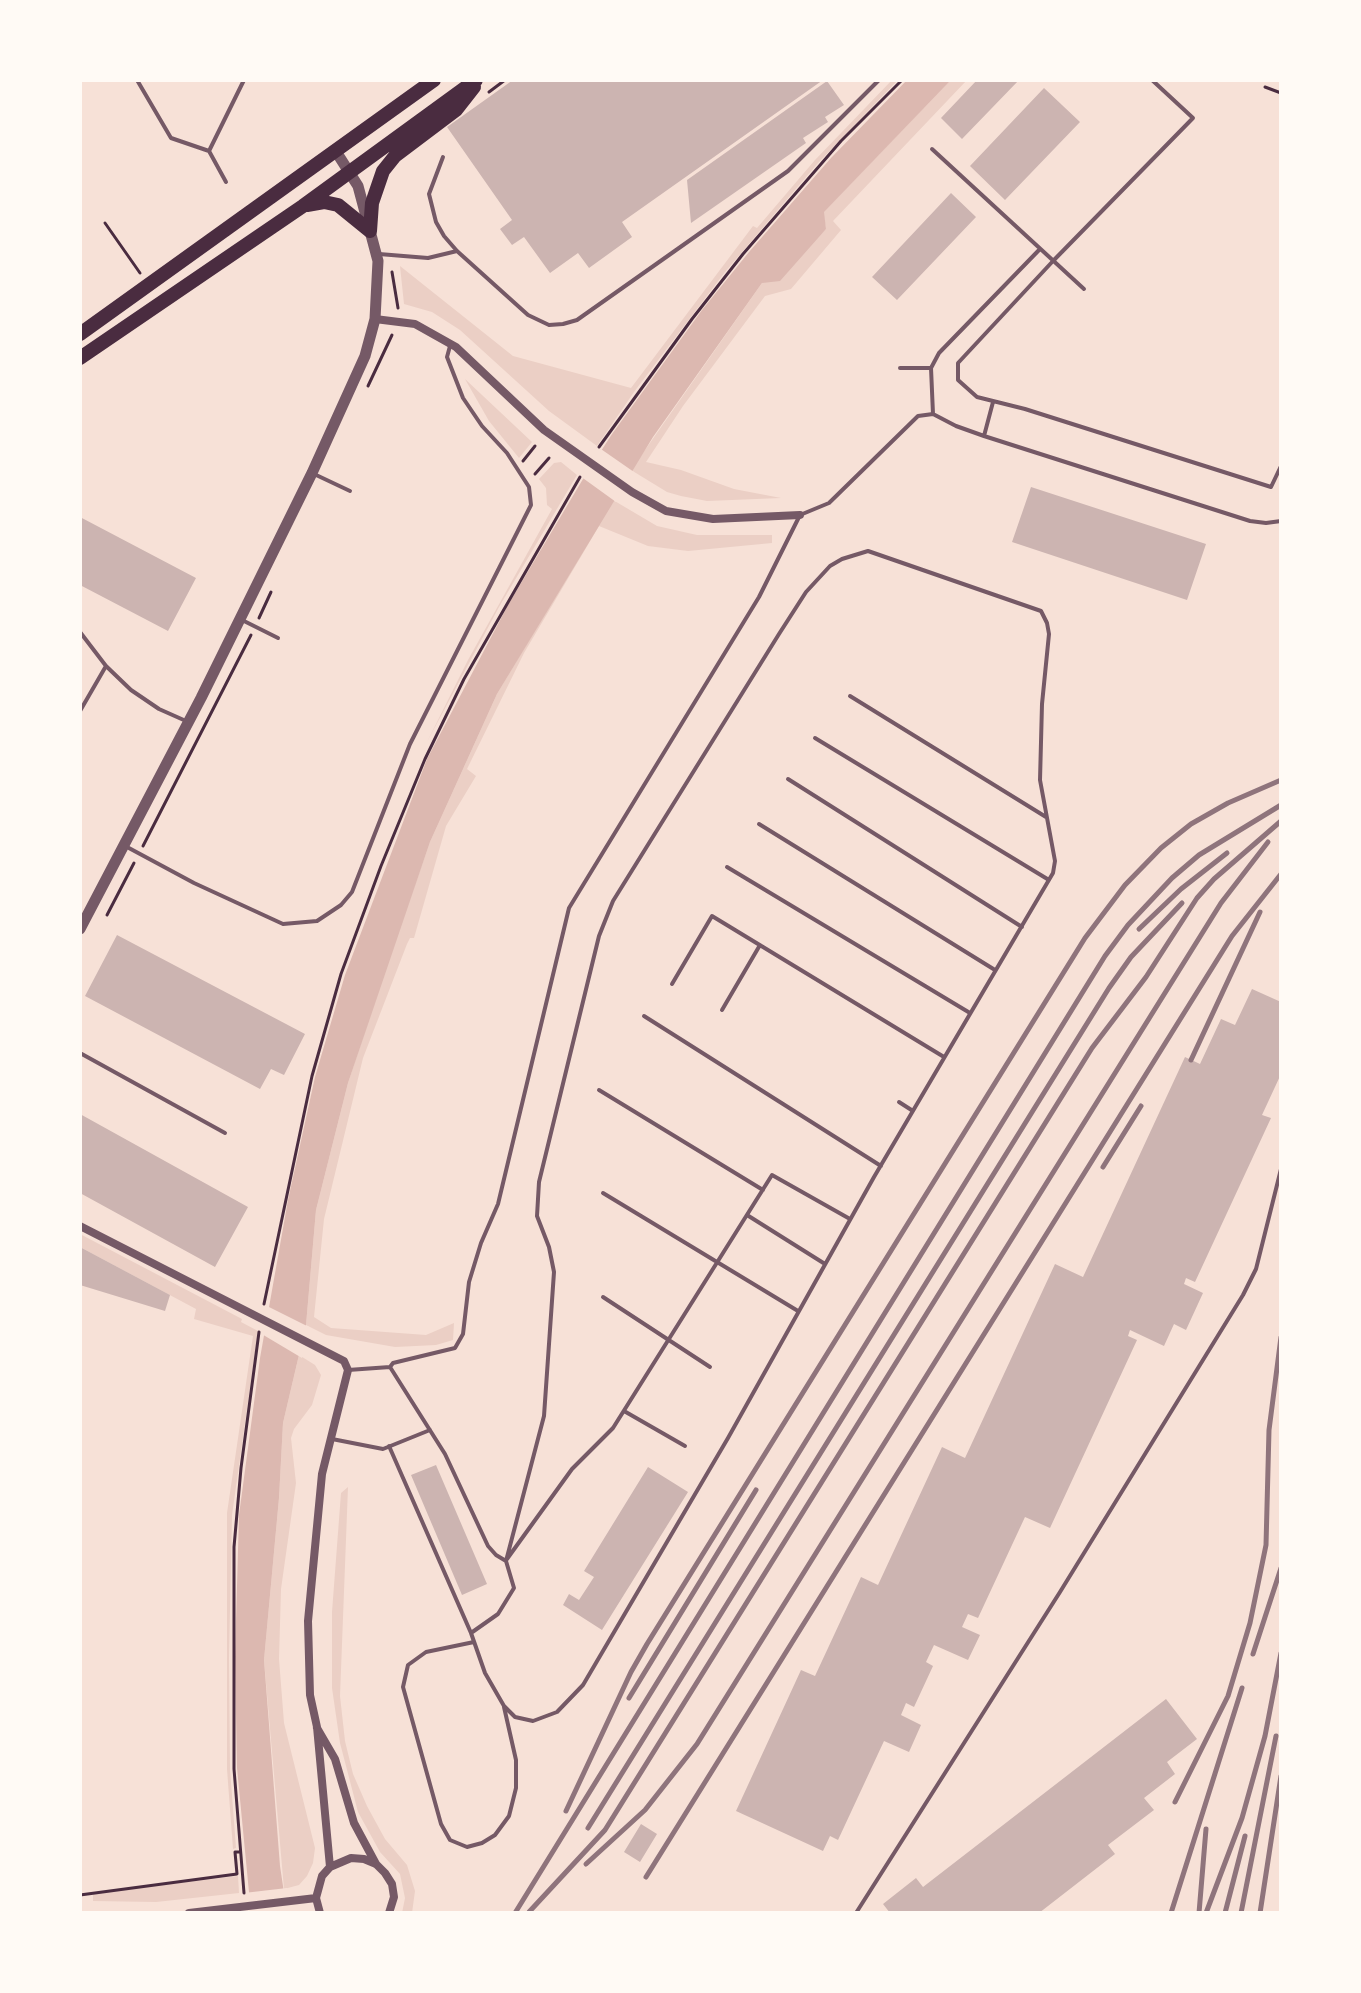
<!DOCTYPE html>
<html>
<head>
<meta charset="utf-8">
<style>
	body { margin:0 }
	#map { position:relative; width:1361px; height:1993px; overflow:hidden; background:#f7e1d7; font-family:"Exo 2",sans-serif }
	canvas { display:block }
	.frame { position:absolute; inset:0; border:82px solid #fffaf5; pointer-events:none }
</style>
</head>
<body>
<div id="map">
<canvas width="1361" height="1993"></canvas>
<div class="frame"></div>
</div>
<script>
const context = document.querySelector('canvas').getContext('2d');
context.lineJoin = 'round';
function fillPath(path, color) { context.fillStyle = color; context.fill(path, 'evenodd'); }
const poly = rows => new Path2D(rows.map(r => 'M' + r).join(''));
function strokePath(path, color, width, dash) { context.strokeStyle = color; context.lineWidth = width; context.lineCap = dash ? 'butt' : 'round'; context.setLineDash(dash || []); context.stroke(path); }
fillPath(poly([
	[892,80,898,80,818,163,725,272,634,392,597,446,549,411,460,330,432,312,404,304,400,266,513,356,631,388,753,226,757,228,815,160],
	[951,80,967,80,833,221,841,230,791,289,765,296,683,406,646,462,681,470,734,489,781,498,707,501,681,496,667,492,631,470,762,283,826,229,823,212],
	[465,379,532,442,519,458,489,421],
	[561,462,577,475,499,607,427,742,468,660,552,509,547,505,546,488,539,479,554,463],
	[613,500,657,526,697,535,772,535,772,543,688,551,648,546,599,526,524,653,467,769,476,776,446,826,414,938,410,938,407,944,363,1058,324,1219,314,1317,331,1328,426,1335,454,1323,453,1340,436,1345,395,1347,326,1335,306,1325,316,1210,348,1083,385,970,430,842,497,694],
	[80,1234,242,1319,241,1322,258,1331,232,1515,229,1658,230,1769,236,1848,233,1849,227,1769,227,1513,253,1336,194,1319,196,1309,80,1247],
	[299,1355,315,1365,321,1375,312,1405,294,1429,291,1438,296,1483,281,1589,279,1659,284,1723,315,1848,313,1863,307,1876,299,1885,284,1889,264,1660,279,1498,283,1423],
	[348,1487,340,1696,345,1741,353,1774,367,1806,385,1839,407,1865,415,1891,412,1913,402,1913,405,1898,400,1874,380,1852,358,1812,340,1743,332,1688,332,1612,341,1493],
	[238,1876,239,1893,156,1902,93,1901,93,1893]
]), '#ebcfc5');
fillPath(poly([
	[907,80,951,80,824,212,826,229,780,281,762,283,653,437,497,694,430,842,348,1083,316,1210,306,1325,283,1423,279,1498,264,1660,280,1866,287,1913,251,1913,237,1768,235,1657,239,1515,260,1358,288,1200,315,1077,345,975,427,759,508,605,583,479,612,434,702,310,749,252,831,158]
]), '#dcb8b0');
fillPath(poly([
	[598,447,634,472,616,502,580,476],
	[265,1305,309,1327,302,1358,260,1333],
	[287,1888,291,1913,247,1913,244,1893]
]), '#f7e1d7');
fillPath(poly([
	[513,80,823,80,622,222,632,237,589,268,578,253,550,273,524,237,512,245,500,229,512,220,447,127],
	[977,80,1019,80,962,139,941,118],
	[827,81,844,105,825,117,828,122,803,138,806,143,691,223,687,180],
	[1044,88,1080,122,1005,200,970,166],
	[951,193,976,217,897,300,872,277],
	[1031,487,1206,544,1187,600,1012,542],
	[80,517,196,578,168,631,80,585],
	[117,935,305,1034,284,1075,271,1069,260,1089,85,996],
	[1252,989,1281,1002,1281,1074,1262,1115,1271,1118,1195,1282,1186,1278,1184,1284,1203,1293,1186,1330,1174,1324,1164,1346,1130,1330,1128,1336,1137,1340,1050,1528,1025,1517,978,1618,968,1614,962,1627,980,1635,968,1660,934,1645,926,1662,933,1666,914,1707,906,1703,901,1715,921,1725,909,1752,884,1741,838,1840,830,1836,823,1851,736,1811,801,1670,815,1676,861,1577,878,1585,942,1447,965,1458,1055,1264,1083,1277,1185,1057,1200,1064,1221,1019,1235,1025],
	[80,1114,248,1207,215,1267,80,1193],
	[80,1247,170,1295,165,1311,80,1285],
	[436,1465,487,1584,462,1595,411,1475],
	[648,1467,688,1492,602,1630,563,1605,569,1594,579,1600,594,1577,584,1571],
	[1166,1699,1197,1739,1167,1762,1175,1774,1144,1798,1154,1810,1108,1845,1115,1854,1039,1913,890,1913,883,1904,916,1878,923,1887],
	[641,1824,657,1834,640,1862,624,1852]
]), '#ccb4b1');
strokePath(poly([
	[1265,87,1281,93],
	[489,92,505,80],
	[105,223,140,273],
	[392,272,398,308],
	[368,386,392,335],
	[599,447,692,319,743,254,841,141,902,80],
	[523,461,535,446],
	[535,474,549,458],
	[259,618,271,592],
	[143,846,251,635],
	[107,915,134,863],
	[264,1304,312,1076,341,974,381,866,425,759,464,679,580,477],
	[244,1893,234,1769,234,1547,241,1468,259,1332],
	[80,1895,237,1874,235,1852,239,1852]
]), '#4a2c40', 3);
strokePath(poly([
	[137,80,171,138,209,151,226,182],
	[1152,80,1193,118,1053,261,958,363,958,380,977,397,1025,409,1271,487,1281,466],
	[932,149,1084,289],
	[209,151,244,80],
	[443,157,429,194,436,222,444,236,457,251,528,315,549,325,563,324,577,320,788,171,879,80],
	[379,254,428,258,457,251],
	[900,368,931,368],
	[933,414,931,368,939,353,1040,249],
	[984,436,993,402],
	[314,474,350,491],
	[242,620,278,638],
	[80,632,106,666,131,690,159,709,186,721],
	[850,696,1046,817],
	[80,711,106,666],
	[815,738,1049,880],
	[788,779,1022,927],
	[759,824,995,970],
	[127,847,194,883,283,924,317,921,341,905,352,892,410,744,531,505,529,487,507,453,482,426,463,398,447,357,450,346],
	[727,867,970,1013],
	[672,984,712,916,944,1057],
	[722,1010,760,945],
	[644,1016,881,1166],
	[80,1053,225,1133],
	[599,1090,763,1190],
	[899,1102,913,1111],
	[603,1193,798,1311],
	[747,1215,825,1264],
	[603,1297,710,1367],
	[390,1367,445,1454,488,1546,496,1555,506,1561],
	[348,1370,390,1367,393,1363,455,1348,463,1334,469,1282,481,1243,498,1204,569,908,759,597,800,515,829,503,918,416,933,414,956,426,984,436,1250,521,1266,523,1281,521],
	[624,1411,685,1446],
	[332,1439,383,1449,430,1430],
	[389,1446,471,1633,485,1673,504,1706,515,1717,533,1721,557,1712,583,1685,728,1438,874,1177,1053,873,1055,861,1040,780,1042,704,1049,634,1047,623,1041,611,868,551,842,559,830,566,806,592,779,634,613,901,599,936,539,1182,537,1216,549,1247,554,1272,544,1416,506,1561,514,1588,498,1614,471,1633],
	[507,1559,572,1469,613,1428,772,1175,850,1219],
	[474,1642,426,1652,408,1665,403,1687,441,1824,450,1840,467,1847,482,1843,495,1835,509,1816,516,1788,516,1760,504,1707],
	[856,1913,1060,1592,1243,1295,1256,1269,1281,1169]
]), '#755966', 4);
strokePath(poly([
	[375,319,415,324,456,347,544,430,632,492,666,511,713,519,800,515],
	[80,1226,344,1361,348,1370,322,1474,308,1621,310,1695,317,1727,330,1867],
	[317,1728,335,1759,354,1823,376,1864],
	[189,1913,316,1898],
	[320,1913,316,1898,322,1876,330,1867,351,1858,364,1859,376,1864,385,1873,392,1884,394,1897,389,1913]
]), '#755966', 8);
strokePath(poly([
	[80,929,201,698,312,473,365,356,375,319,378,261,358,186,335,150]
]), '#755966', 11);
strokePath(poly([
	[307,205,324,202,338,205,370,231],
	[370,231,372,203,383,171,395,156,456,110,474,87],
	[80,334,434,80],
	[80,358,303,206,476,80]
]), '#4a2c40', 14);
strokePath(poly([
	[1139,929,1181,889,1227,853],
	[1191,1060,1260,912],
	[1103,1167,1141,1106],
	[1253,1654,1281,1568],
	[629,1698,756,1490],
	[1175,1802,1228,1696,1250,1623,1266,1545,1269,1430,1281,1337],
	[566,1811,631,1672,647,1644,1085,938,1125,885,1161,848,1191,824,1228,803,1281,780],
	[588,1828,1109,988,1131,957,1182,903],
	[586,1864,645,1810,697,1744,1221,903,1268,842],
	[646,1877,1232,936,1281,874],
	[529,1912,605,1830,1092,1048,1146,977,1197,898,1214,879,1281,821],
	[515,1913,1105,956,1128,925,1172,878,1199,855,1281,805],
	[1171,1913,1242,1688],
	[1199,1913,1206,1829],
	[1206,1913,1242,1818,1265,1736,1281,1653],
	[1225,1913,1245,1836],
	[1241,1913,1276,1736],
	[1260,1913,1281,1776]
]), '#8f747c', 5);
</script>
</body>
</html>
